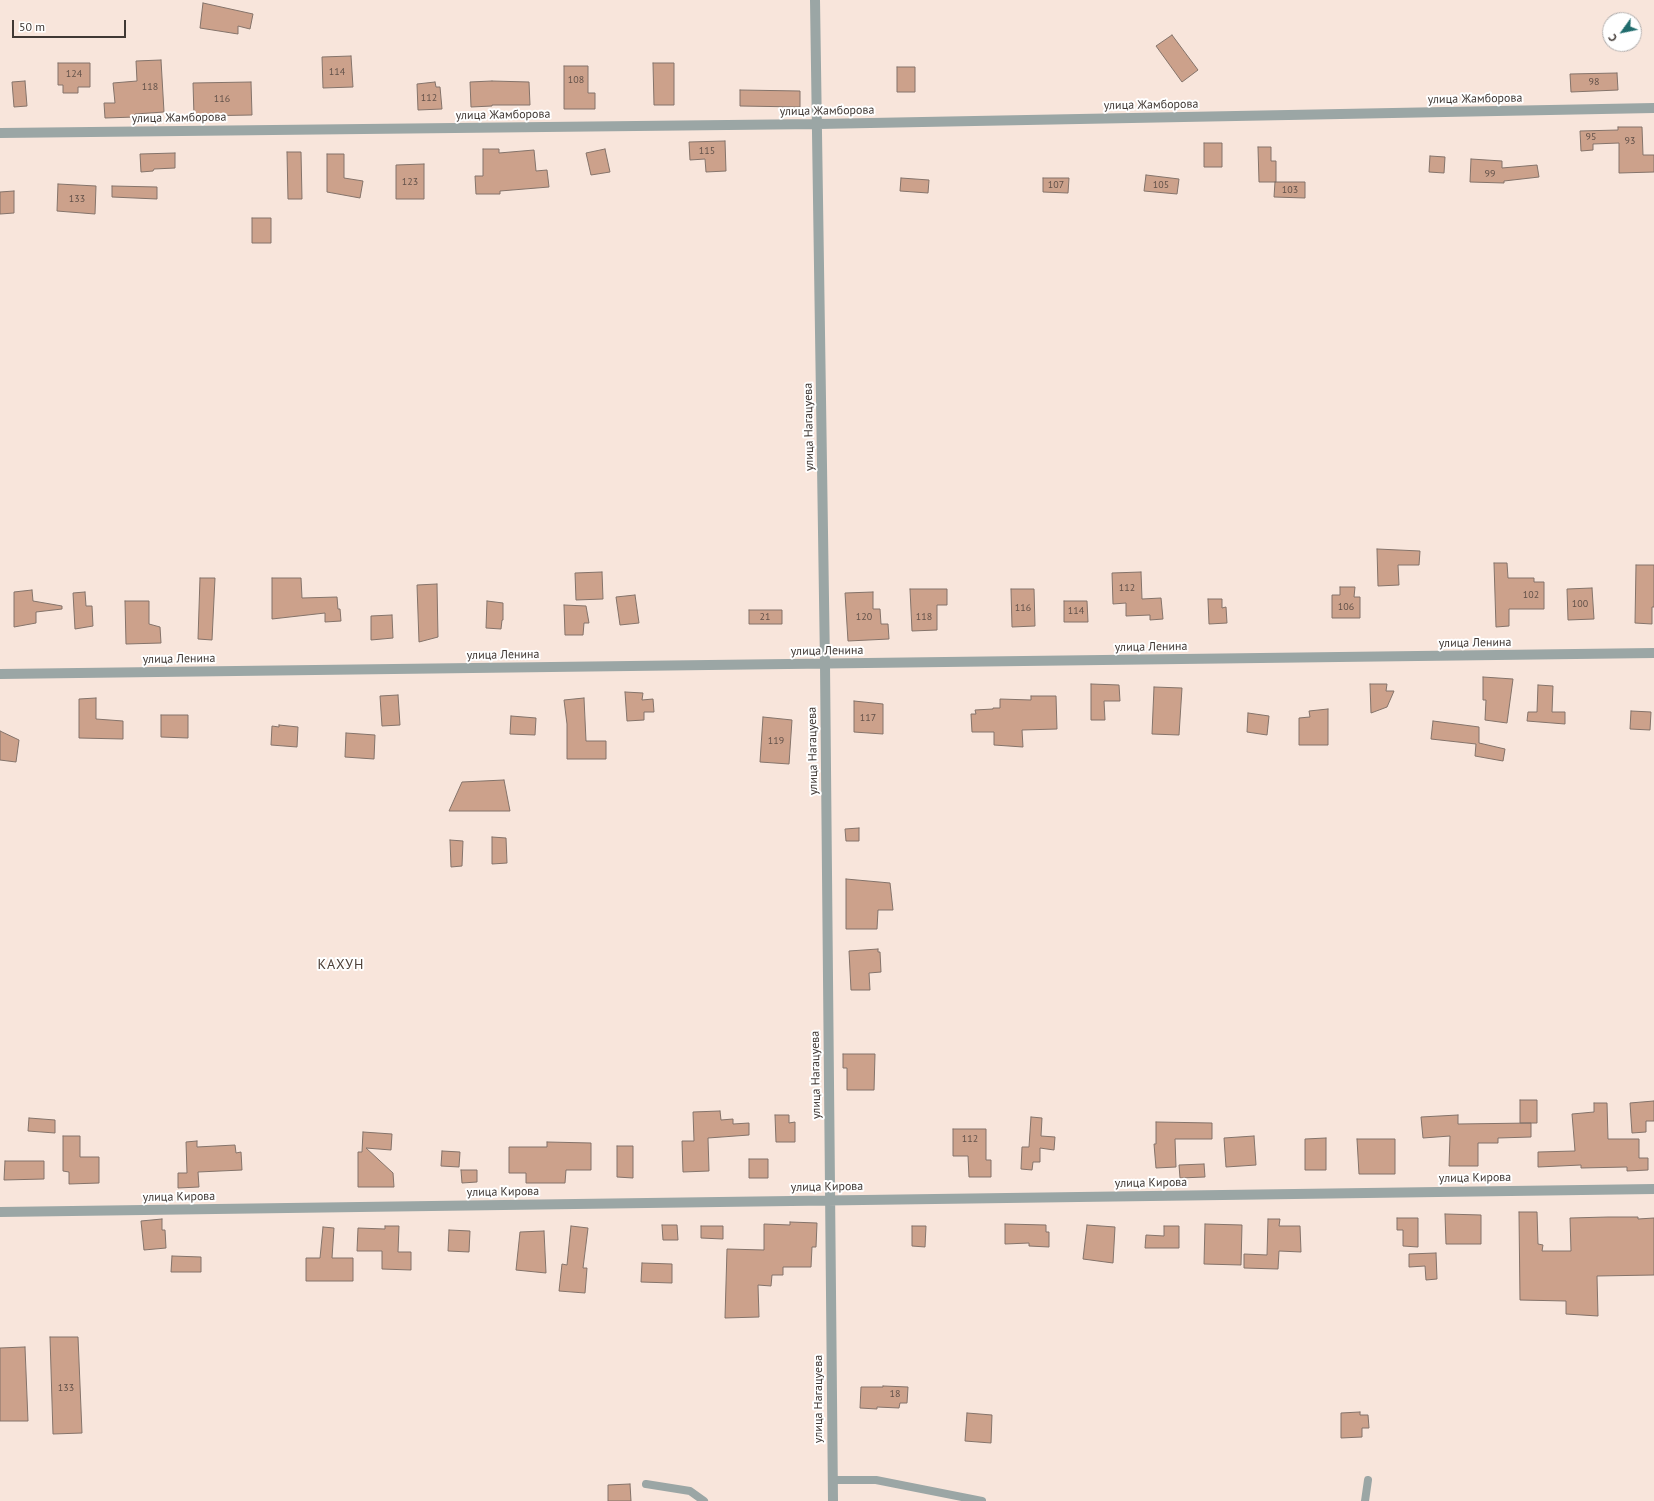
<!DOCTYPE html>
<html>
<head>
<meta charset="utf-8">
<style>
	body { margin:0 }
	#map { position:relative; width:1654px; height:1501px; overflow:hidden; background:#f8e5db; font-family:"PT Sans",sans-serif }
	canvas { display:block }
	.north { position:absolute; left:1602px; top:12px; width:40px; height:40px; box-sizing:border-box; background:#fff; border:1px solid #b3afae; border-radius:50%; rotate:237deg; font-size:11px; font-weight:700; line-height:16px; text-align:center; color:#403834 }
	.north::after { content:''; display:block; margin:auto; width:14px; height:18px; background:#206c6d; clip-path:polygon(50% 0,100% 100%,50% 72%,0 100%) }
	.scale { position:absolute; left:12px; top:20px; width:114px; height:18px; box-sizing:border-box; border:2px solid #403834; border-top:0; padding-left:5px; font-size:12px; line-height:14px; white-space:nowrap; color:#403834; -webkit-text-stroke:3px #fff; paint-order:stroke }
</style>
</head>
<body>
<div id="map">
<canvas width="1654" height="1501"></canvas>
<div class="north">С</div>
<div class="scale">50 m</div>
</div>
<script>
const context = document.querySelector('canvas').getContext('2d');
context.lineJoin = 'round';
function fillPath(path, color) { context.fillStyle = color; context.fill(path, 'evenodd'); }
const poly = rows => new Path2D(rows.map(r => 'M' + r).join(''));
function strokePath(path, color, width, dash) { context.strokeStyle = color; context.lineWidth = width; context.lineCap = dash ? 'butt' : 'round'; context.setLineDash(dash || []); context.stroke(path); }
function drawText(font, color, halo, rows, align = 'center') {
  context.font = font + ' "PT Sans",sans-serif'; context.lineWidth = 4; context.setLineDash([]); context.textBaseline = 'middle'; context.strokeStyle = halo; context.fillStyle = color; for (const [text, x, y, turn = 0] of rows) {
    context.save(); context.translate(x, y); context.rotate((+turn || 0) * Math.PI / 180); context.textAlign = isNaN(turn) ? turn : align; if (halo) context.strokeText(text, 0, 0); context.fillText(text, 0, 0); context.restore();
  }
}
const building = poly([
	[203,3,253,14,250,29,238,26,238,34,200,28,203,3],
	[1172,35,1198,70,1182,82,1156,46,1172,35],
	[351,56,353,87,323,88,322,57,351,56],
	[161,60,164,112,135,114,135,117,105,118,104,103,115,103,113,83,137,81,136,61,161,60],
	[58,63,90,63,90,87,78,87,78,93,63,93,63,85,58,85,58,63],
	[653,63,674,63,674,105,654,105,653,63],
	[564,66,588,66,588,93,595,93,595,109,564,109,564,66],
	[897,67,915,67,915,92,897,92,897,67],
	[1617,73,1618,90,1571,92,1570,74,1617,73],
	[25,81,27,106,14,107,12,82,25,81],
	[492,81,529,82,530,105,492,105,492,106,471,107,470,82,492,81],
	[251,82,252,115,194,116,193,83,251,82],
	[435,82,436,87,440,87,442,109,418,110,417,84,435,82],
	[740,90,800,91,800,107,740,106,740,90],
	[1618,127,1642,127,1643,155,1654,155,1654,172,1619,173,1619,143,1593,144,1593,150,1581,151,1580,131,1618,130,1618,127],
	[725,141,726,171,706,172,705,159,690,160,689,142,725,141],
	[1204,143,1222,143,1222,167,1204,167,1204,143],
	[1258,147,1271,147,1271,161,1276,161,1276,182,1259,182,1258,147],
	[483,149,499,149,499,153,534,150,536,171,547,170,549,187,500,191,500,194,476,194,475,176,483,176,483,149],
	[605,149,610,172,591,175,586,153,605,149],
	[287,152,301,152,302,199,288,199,287,152],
	[175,153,175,168,154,169,153,171,141,172,140,154,175,153],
	[327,154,344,154,344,178,363,181,360,198,327,192,327,154],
	[1430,156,1445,157,1444,173,1429,172,1430,156],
	[1471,159,1502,161,1502,168,1537,165,1539,177,1504,181,1504,183,1470,182,1471,159],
	[424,164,424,199,396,199,396,165,424,164],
	[1146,175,1179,179,1177,194,1144,191,1146,175],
	[901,178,929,180,928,193,900,191,901,178],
	[1043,178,1069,178,1068,193,1043,192,1043,178],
	[1275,182,1305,182,1305,198,1274,197,1275,182],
	[58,184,96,186,95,214,57,211,58,184],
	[112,186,157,187,157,199,112,197,112,186],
	[14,191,14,213,0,214,0,192,14,191],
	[252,218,271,218,271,243,252,243,252,218],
	[1377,549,1420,551,1419,565,1398,565,1399,585,1378,586,1377,549],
	[1494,563,1507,563,1508,578,1534,578,1534,582,1544,582,1544,609,1509,609,1509,626,1496,627,1494,563],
	[1636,565,1654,565,1654,607,1652,607,1652,624,1635,623,1636,565],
	[602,572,603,599,576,600,575,573,602,572],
	[1141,572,1142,599,1161,598,1163,619,1150,620,1150,615,1126,616,1126,603,1113,604,1112,573,1141,572],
	[200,578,215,578,212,640,198,639,200,578],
	[272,578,301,578,302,598,337,597,338,609,340,609,341,621,325,622,325,613,272,619,272,578],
	[437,584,438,637,419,642,417,585,437,584],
	[1340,587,1355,587,1354,597,1360,597,1360,618,1332,618,1332,595,1340,595,1340,587],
	[1592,588,1594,619,1568,620,1567,589,1592,588],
	[910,589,947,589,947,605,937,605,937,630,912,631,910,589],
	[1011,589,1034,589,1035,626,1012,627,1011,589],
	[32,590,33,601,62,606,62,609,36,612,36,623,14,627,14,592,32,590],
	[85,592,86,606,92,606,93,626,75,629,73,593,85,592],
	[873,592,873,609,880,609,881,624,888,624,889,639,848,641,845,593,873,592],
	[635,595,639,623,620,625,616,597,635,595],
	[1208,599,1222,599,1222,608,1226,607,1227,623,1209,624,1208,599],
	[125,601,149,601,149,624,160,627,161,643,126,644,125,601],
	[487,601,503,603,503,620,502,620,501,629,486,628,487,601],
	[1064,601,1087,601,1088,622,1064,622,1064,601],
	[564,605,586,606,589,623,584,623,583,635,565,635,564,605],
	[749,610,782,610,782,624,749,624,749,610],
	[392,615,393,638,371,640,371,616,392,615],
	[1483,677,1513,679,1507,723,1485,720,1486,700,1483,700,1483,677],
	[1091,684,1119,685,1120,701,1104,701,1105,720,1091,720,1091,684],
	[1370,684,1387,684,1386,691,1394,691,1387,707,1371,713,1370,684],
	[1538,685,1553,686,1552,712,1565,712,1565,724,1527,721,1528,712,1537,712,1538,685],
	[1154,687,1182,688,1179,735,1152,734,1154,687],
	[625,692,643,693,642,700,653,699,654,712,644,712,644,720,627,721,625,692],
	[398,695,400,725,382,726,380,696,398,695],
	[1031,696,1056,696,1057,729,1022,730,1023,747,994,745,994,732,972,732,971,714,976,714,975,710,993,709,993,708,1000,708,1000,699,1031,700,1031,696],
	[96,698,96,719,123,721,123,739,79,738,79,699,96,698],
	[584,698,586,741,606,741,606,759,567,759,567,724,564,700,584,698],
	[854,701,883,704,883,734,854,732,854,701],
	[1328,709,1328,745,1299,745,1299,718,1310,717,1309,711,1328,709],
	[1631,711,1651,712,1650,730,1630,729,1631,711],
	[1248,713,1269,716,1267,735,1247,732,1248,713],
	[161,715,188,715,188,738,161,737,161,715],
	[511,716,536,718,535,735,510,734,511,716],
	[763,717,792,720,789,764,760,762,763,717],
	[1433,721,1479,727,1479,743,1505,749,1503,761,1475,756,1476,744,1431,739,1433,721],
	[279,725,298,727,297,747,271,745,272,726,279,727,279,725],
	[0,731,19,740,16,762,0,760,0,731],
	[346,733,375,735,374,759,345,757,346,733],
	[504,780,510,811,449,811,462,782,504,780],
	[859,828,859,841,846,841,845,829,859,828],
	[492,837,506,838,507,863,492,864,492,837],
	[450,840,463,841,462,866,451,867,450,840],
	[846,879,890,883,893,910,878,910,877,929,846,929,846,879],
	[878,949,878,952,880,952,881,972,869,973,870,990,851,990,849,951,878,949],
	[843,1054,875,1054,874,1090,847,1090,847,1068,843,1068,843,1054],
	[1520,1100,1537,1100,1537,1123,1520,1123,1520,1100],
	[1654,1101,1654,1121,1646,1121,1646,1132,1632,1133,1630,1103,1654,1101],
	[1594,1103,1607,1103,1608,1139,1639,1139,1639,1158,1648,1158,1648,1170,1627,1171,1627,1167,1581,1168,1581,1165,1538,1167,1538,1152,1575,1151,1572,1114,1594,1112,1594,1103],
	[720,1111,721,1120,733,1119,733,1124,749,1123,749,1135,708,1138,709,1171,683,1172,682,1141,694,1141,693,1112,720,1111],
	[775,1115,789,1115,789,1123,795,1122,795,1142,776,1142,775,1115],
	[1458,1115,1458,1124,1531,1123,1531,1137,1498,1138,1498,1143,1478,1143,1478,1166,1449,1166,1450,1136,1423,1138,1421,1117,1458,1115],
	[1031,1117,1042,1118,1041,1136,1055,1137,1054,1150,1040,1148,1040,1162,1033,1162,1032,1170,1021,1169,1022,1147,1029,1147,1031,1117],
	[29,1118,55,1120,55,1133,28,1131,29,1118],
	[1156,1122,1212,1123,1212,1139,1175,1139,1176,1167,1156,1168,1154,1144,1156,1144,1156,1122],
	[953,1129,986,1129,986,1160,991,1160,991,1177,969,1177,968,1156,953,1156,953,1129],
	[363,1132,392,1134,391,1150,366,1148,393,1173,394,1187,358,1187,358,1152,362,1152,363,1132],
	[63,1136,80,1136,80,1157,99,1157,99,1183,69,1184,69,1172,63,1171,63,1136],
	[1254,1136,1256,1165,1226,1167,1224,1138,1254,1136],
	[1326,1138,1326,1170,1305,1170,1305,1139,1326,1138],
	[1357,1139,1395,1139,1395,1174,1359,1174,1357,1139],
	[197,1141,197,1147,235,1145,236,1153,241,1152,242,1170,198,1172,199,1187,178,1188,178,1173,187,1173,186,1142,197,1141],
	[547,1142,591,1143,591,1170,566,1170,565,1183,526,1183,526,1173,509,1173,509,1147,547,1147,547,1142],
	[617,1146,633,1146,633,1178,617,1177,617,1146],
	[442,1151,460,1152,459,1167,441,1166,442,1151],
	[749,1159,768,1159,768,1178,749,1178,749,1159],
	[5,1161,44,1161,44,1179,4,1180,5,1161],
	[1204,1164,1205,1177,1180,1178,1179,1165,1204,1164],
	[461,1170,477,1170,477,1182,462,1183,461,1170],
	[1519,1212,1537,1212,1538,1244,1543,1245,1542,1251,1571,1251,1570,1218,1608,1217,1638,1217,1638,1219,1654,1218,1654,1275,1597,1276,1598,1316,1566,1314,1566,1301,1520,1300,1519,1212],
	[1445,1214,1481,1215,1481,1244,1446,1244,1445,1214],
	[1397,1218,1418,1218,1418,1247,1403,1246,1403,1230,1397,1230,1397,1218],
	[162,1219,162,1230,165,1230,166,1248,144,1250,141,1221,162,1219],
	[1268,1219,1280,1219,1279,1226,1300,1226,1301,1252,1279,1251,1278,1269,1244,1268,1244,1254,1267,1255,1268,1219],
	[790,1222,817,1223,816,1247,812,1247,811,1267,783,1267,783,1275,772,1275,771,1286,758,1285,759,1317,725,1318,727,1249,764,1250,764,1224,790,1225,790,1222],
	[1005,1224,1046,1225,1046,1232,1049,1232,1049,1247,1029,1246,1029,1243,1005,1244,1005,1224],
	[1205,1224,1242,1225,1241,1265,1204,1264,1205,1224],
	[662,1225,677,1225,678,1240,663,1240,662,1225],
	[1087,1225,1115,1227,1113,1263,1083,1259,1087,1225],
	[385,1226,399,1226,398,1252,411,1252,411,1270,382,1269,382,1251,357,1251,358,1228,385,1229,385,1226],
	[571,1226,588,1228,583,1268,587,1268,585,1293,559,1291,562,1264,567,1265,571,1226],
	[701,1226,723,1226,723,1239,701,1238,701,1226],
	[912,1226,926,1226,925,1247,912,1246,912,1226],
	[1164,1226,1179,1226,1179,1248,1145,1248,1146,1235,1164,1236,1164,1226],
	[323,1227,334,1228,332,1258,353,1258,353,1281,306,1281,306,1258,320,1258,323,1227],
	[449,1230,470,1231,469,1252,448,1251,449,1230],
	[544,1231,546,1273,516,1270,520,1232,544,1231],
	[1436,1253,1437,1279,1426,1280,1425,1266,1409,1267,1409,1254,1436,1253],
	[172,1256,201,1257,201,1272,171,1272,172,1256],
	[642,1263,672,1264,672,1283,641,1282,642,1263],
	[50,1337,78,1337,82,1433,53,1434,50,1337],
	[25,1347,28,1421,0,1421,0,1348,25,1347],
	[883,1386,908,1387,907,1403,900,1403,899,1408,877,1407,877,1409,860,1408,861,1387,883,1387,883,1386],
	[1360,1412,1360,1415,1368,1415,1369,1428,1362,1428,1362,1437,1341,1438,1341,1413,1360,1412],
	[967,1413,992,1415,991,1443,965,1441,967,1413],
	[630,1484,631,1501,608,1501,608,1485,630,1484]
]);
fillPath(building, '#cca18b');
strokePath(building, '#84736a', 1);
strokePath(poly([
	[833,1480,876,1480,982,1501],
	[646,1484,690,1491,704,1501],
	[1365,1501,1368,1480]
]), '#9ba6a5', 8);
strokePath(poly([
	[815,0,825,664,833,1501],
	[0,133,818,124,1654,108],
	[0,674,1654,653],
	[0,1212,1654,1189]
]), '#9ba6a5', 10);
drawText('10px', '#63524a', null, [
	["114",337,72],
	["124",74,74],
	["108",576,80],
	["98",1594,82],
	["118",150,87],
	["112",429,98],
	["116",222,99],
	["95",1591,137],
	["93",1630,141],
	["115",707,151],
	["99",1490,174],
	["123",410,182],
	["107",1056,185],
	["105",1161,185],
	["103",1290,190],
	["133",77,199],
	["112",1127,588],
	["102",1531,595],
	["100",1580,604],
	["106",1346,607],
	["116",1023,608],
	["114",1076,611],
	["21",765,617],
	["120",864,617],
	["118",924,617],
	["117",868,718],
	["119",776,741],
	["112",970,1139],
	["133",66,1388],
	["18",895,1394]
]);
drawText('12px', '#403834', '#fff', [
	["улица Жамборова",1475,99,-1],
	["улица Жамборова",1151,105,-1],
	["улица Жамборова",827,111,-1],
	["улица Жамборова",503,115,-1],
	["улица Жамборова",179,118,-1],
	["улица Нагацуева",809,427,-91],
	["улица Ленина",1475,643,-1],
	["улица Ленина",1151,647,-1],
	["улица Ленина",827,651,-1],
	["улица Ленина",503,655,-1],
	["улица Ленина",179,659,-1],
	["улица Нагацуева",813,751,-91],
	["улица Нагацуева",816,1075,-91],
	["улица Кирова",1475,1178,-1],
	["улица Кирова",1151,1183,-1],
	["улица Кирова",827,1187,-1],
	["улица Кирова",503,1192,-1],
	["улица Кирова",179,1197,-1],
	["улица Нагацуева",819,1399,-90]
]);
context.letterSpacing = '1px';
drawText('14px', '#4f4038', '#fff', [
	["КАХУН",341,965]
]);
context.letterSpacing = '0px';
</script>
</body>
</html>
